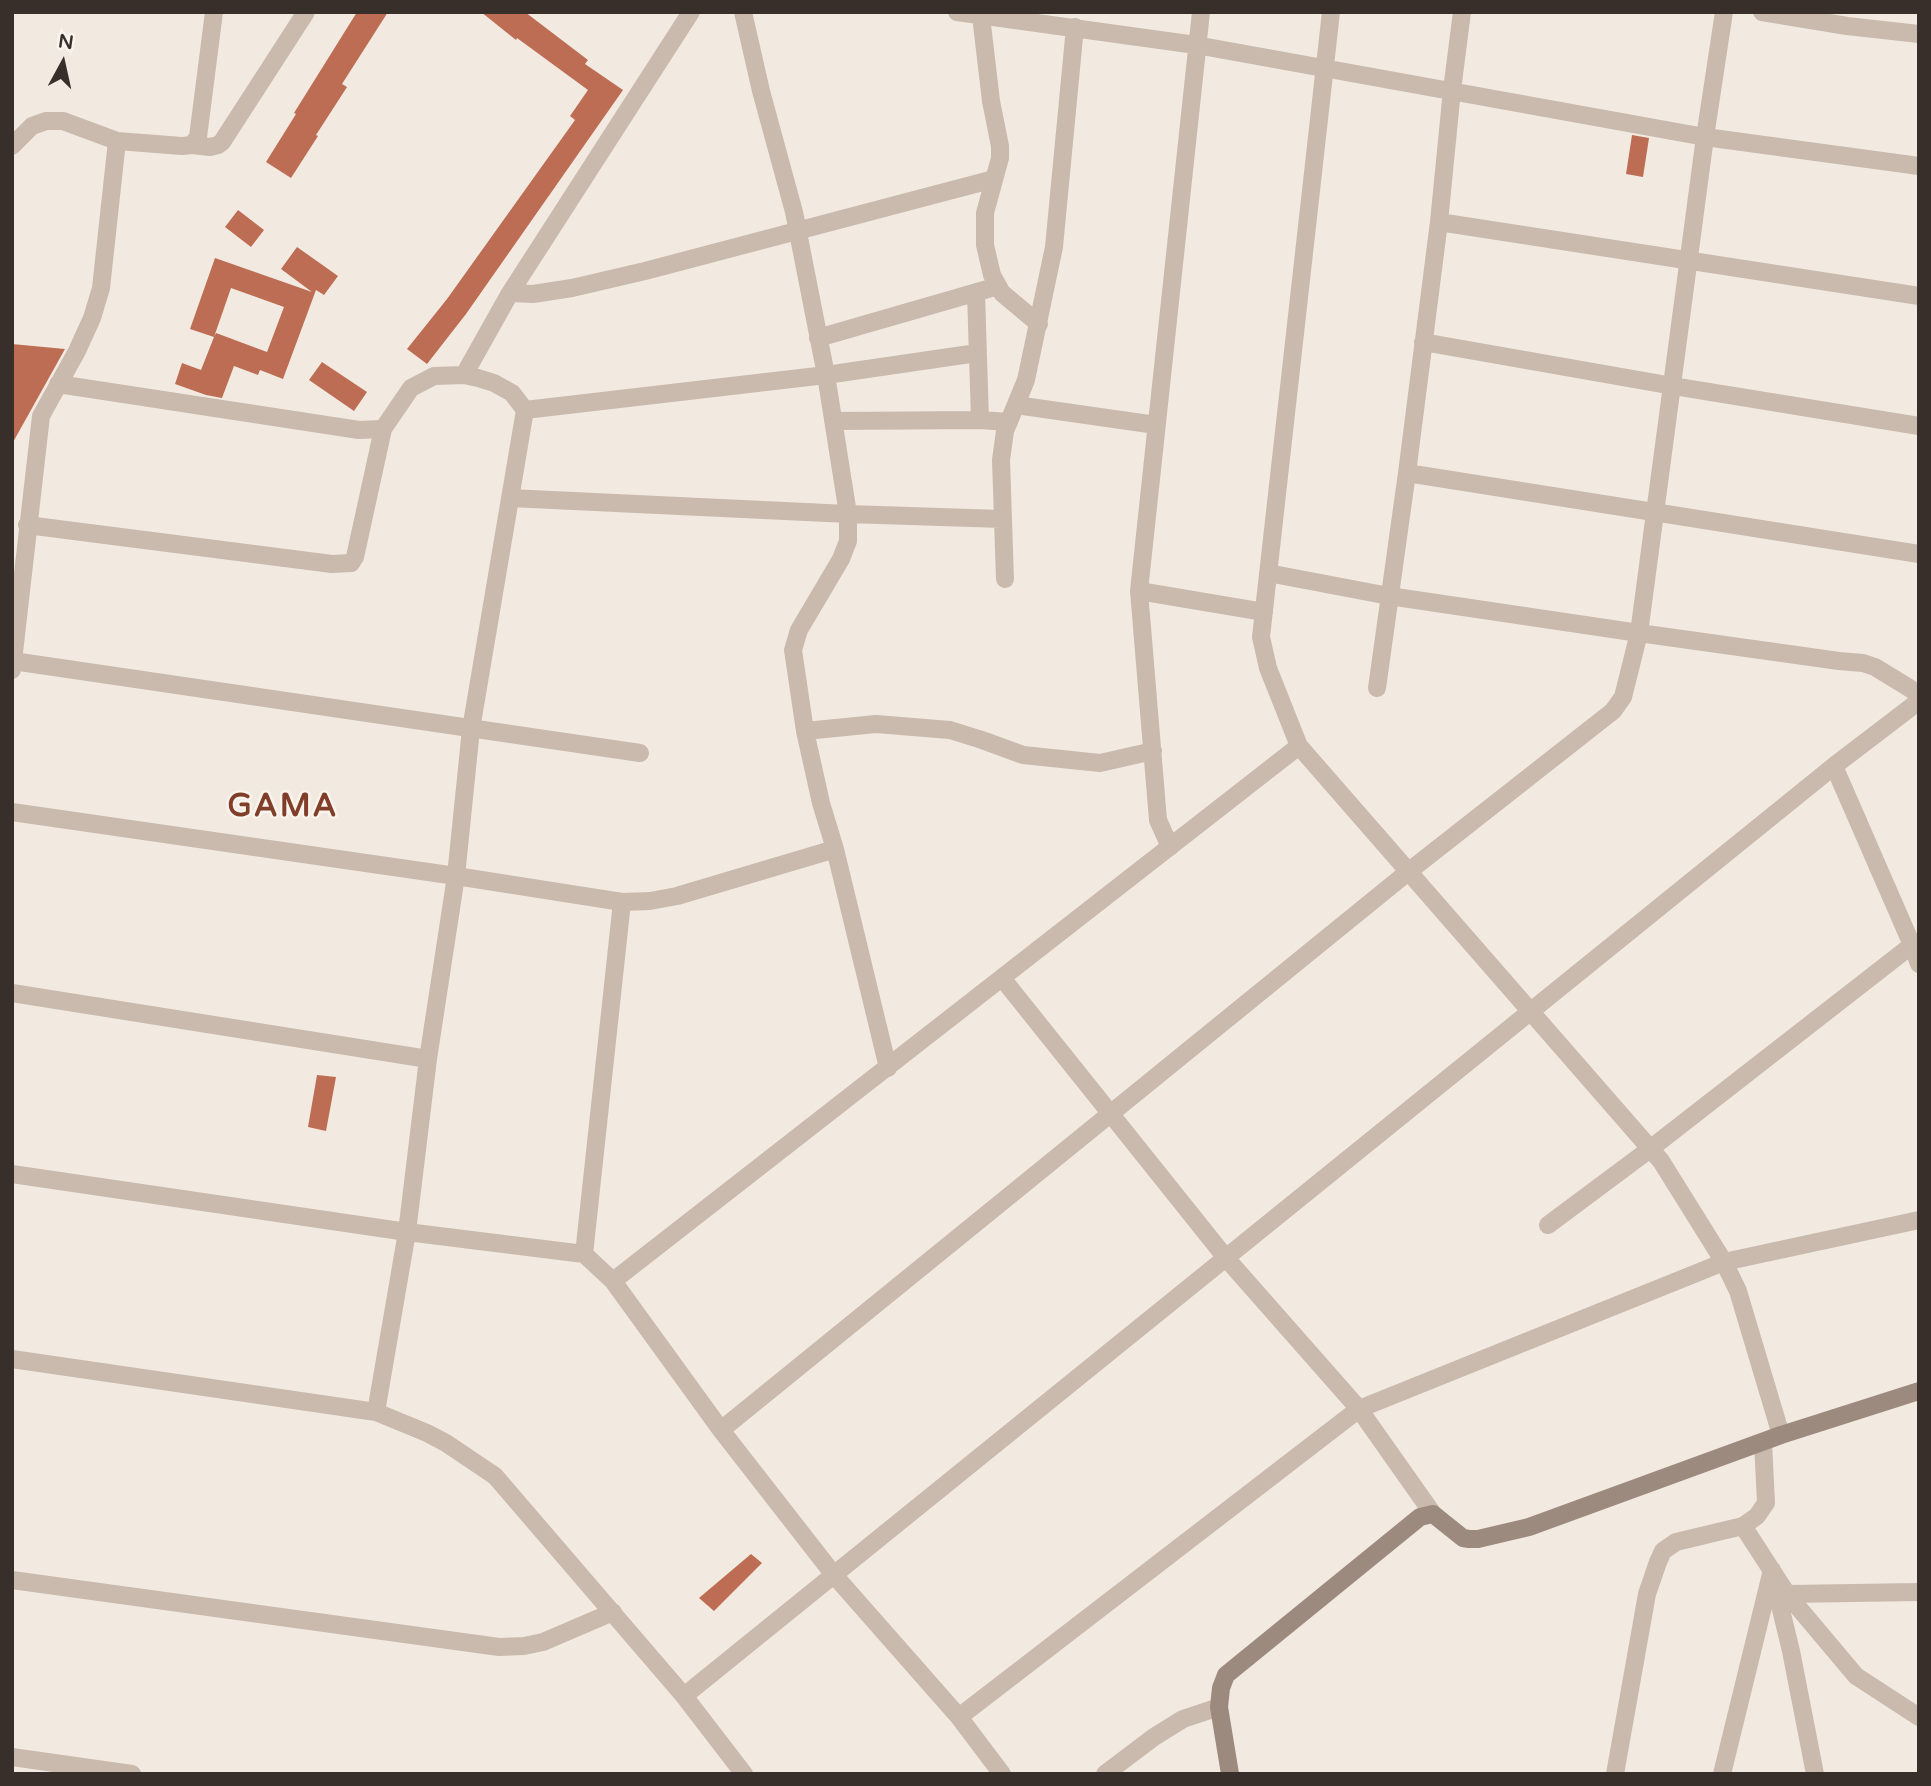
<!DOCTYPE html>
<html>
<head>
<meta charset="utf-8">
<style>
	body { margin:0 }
	#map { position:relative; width:1931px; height:1786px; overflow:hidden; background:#f2eae1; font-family:"Varela Round",sans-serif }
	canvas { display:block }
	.frame { position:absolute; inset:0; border:14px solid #382f2b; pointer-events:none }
	.north { position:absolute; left:28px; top:28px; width:70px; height:70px; -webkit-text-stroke:5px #f9f4ed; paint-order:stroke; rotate:8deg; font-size:19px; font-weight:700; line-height:28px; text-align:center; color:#382f2b }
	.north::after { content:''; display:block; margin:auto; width:24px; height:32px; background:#382f2b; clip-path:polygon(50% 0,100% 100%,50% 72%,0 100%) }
</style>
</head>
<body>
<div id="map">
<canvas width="1931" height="1786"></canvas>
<div class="frame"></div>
<div class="north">N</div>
</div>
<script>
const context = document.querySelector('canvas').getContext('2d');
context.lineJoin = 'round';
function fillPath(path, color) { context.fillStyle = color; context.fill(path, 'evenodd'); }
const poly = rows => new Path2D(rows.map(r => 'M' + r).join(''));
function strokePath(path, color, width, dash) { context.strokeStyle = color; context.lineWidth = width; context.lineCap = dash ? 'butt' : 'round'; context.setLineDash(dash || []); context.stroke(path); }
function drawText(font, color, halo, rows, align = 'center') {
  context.font = font + ' "Varela Round",sans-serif'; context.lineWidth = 5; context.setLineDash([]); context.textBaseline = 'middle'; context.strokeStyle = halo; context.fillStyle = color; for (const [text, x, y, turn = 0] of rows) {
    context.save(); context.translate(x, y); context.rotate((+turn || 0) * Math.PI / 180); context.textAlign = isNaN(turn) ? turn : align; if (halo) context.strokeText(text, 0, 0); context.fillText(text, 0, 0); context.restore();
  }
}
fillPath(poly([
	[357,12,388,12,342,84,347,87,316,135,318,136,291,178,266,162,296,114,294,113],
	[481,12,525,12,588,60,585,64,623,90,466,314,427,364,407,349,447,299,575,120,570,116,588,90,517,38,516,40],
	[1632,135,1649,138,1643,177,1626,174],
	[238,210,264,230,251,247,225,227],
	[297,247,338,276,324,295,316,290,283,379,260,370,258,375,234,366,222,398,206,395,175,384,182,363,201,370,214,337,190,329,215,258,312,292,281,269],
	[231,288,284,307,267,352,216,333,214,337],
	[12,344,65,349,12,444],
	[322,362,367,392,354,411,309,380],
	[317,1075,336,1077,326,1131,308,1127],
	[751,1554,762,1563,714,1611,699,1598]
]), '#bd6d54');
strokePath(poly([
	[743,12,761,91,794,212,826,375,848,514,848,541,841,559,799,630,793,650,805,731,821,803,835,849,888,1068],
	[957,12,1196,45,1705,137,1919,166],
	[1331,12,1261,637,1268,668,1299,746,1661,1161,1724,1262,1738,1291,1781,1435],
	[1762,12,1847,26,1919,34],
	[981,16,991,101,1000,146,1000,158,985,213,985,245,992,275,1002,293,1039,324],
	[192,145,210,147,218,145,222,142,306,12],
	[12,146,32,126,46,121,63,121,117,141,182,146,192,145,198,137,214,12],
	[1439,222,1919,296],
	[510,293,533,294,572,288,645,271,994,179],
	[976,293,980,420],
	[818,338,998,286],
	[1423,342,1673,386,1919,426],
	[464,375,510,293,691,12],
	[58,384,359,430,383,429],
	[1016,405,1156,425],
	[525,410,826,375,977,353],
	[833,421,980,420,1009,422],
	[1407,473,1919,554],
	[510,498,848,514,1002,519],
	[27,525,332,564,351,563,355,557,383,429,411,388,434,376,464,375,478,378,494,383,512,393,525,410,471,729,456,876,428,1059,407,1232,376,1412],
	[1268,573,1389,596,1639,633,1839,661,1863,663,1875,667,1919,694],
	[1005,579,1001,460,1005,431,1026,380,1054,247,1075,27],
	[1139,591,1264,612],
	[13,661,640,753],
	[12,670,41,416,77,351,92,318,101,288,117,141],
	[1377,688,1407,473,1439,222,1452,90,1462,12],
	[805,731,876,724,950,730,982,740,1023,755,1100,763,1153,751],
	[1834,766,1912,945,1919,964],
	[12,812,456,876,622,902,650,901,677,896,835,849],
	[1170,847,1158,820,1139,591,1201,12],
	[1002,978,1226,1258,1359,1409,1433,1514],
	[12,993,428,1059],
	[12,1174,407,1232,584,1254,613,1281,721,1430,834,1575,959,1717,1002,1774],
	[1548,1225,1650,1149,1912,945,1919,942],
	[584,1254,622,902],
	[613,1281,1299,746],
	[12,1359,376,1412,427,1433,446,1443,495,1476,684,1696,744,1774],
	[721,1430,1408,872,1613,711,1623,697,1639,633,1705,137,1724,12],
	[1743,1526,1787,1594,1919,1592],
	[12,1580,499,1647,524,1646,543,1642,613,1612],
	[1774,1581,1791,1651,1815,1774],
	[1787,1594,1856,1676,1919,1717],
	[684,1696,1834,766,1919,701],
	[959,1717,1359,1409,1724,1262,1919,1220],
	[12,1757,132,1774],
	[1105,1774,1154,1737,1183,1719,1219,1707],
	[1615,1774,1647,1594,1658,1562,1663,1551,1676,1542,1743,1526,1757,1516,1766,1503,1763,1442],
	[1722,1774,1772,1570]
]), '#c9baad', 18);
strokePath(poly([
	[1230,1774,1219,1707,1221,1688,1226,1675,1420,1517,1433,1514,1463,1538,1469,1539,1478,1539,1529,1527,1781,1435,1919,1391]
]), '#9d8a7f', 18);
context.letterSpacing = '2px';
drawText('bold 32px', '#813f2a', '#f9f4ed', [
	["GAMA",283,808]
]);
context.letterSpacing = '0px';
</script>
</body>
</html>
